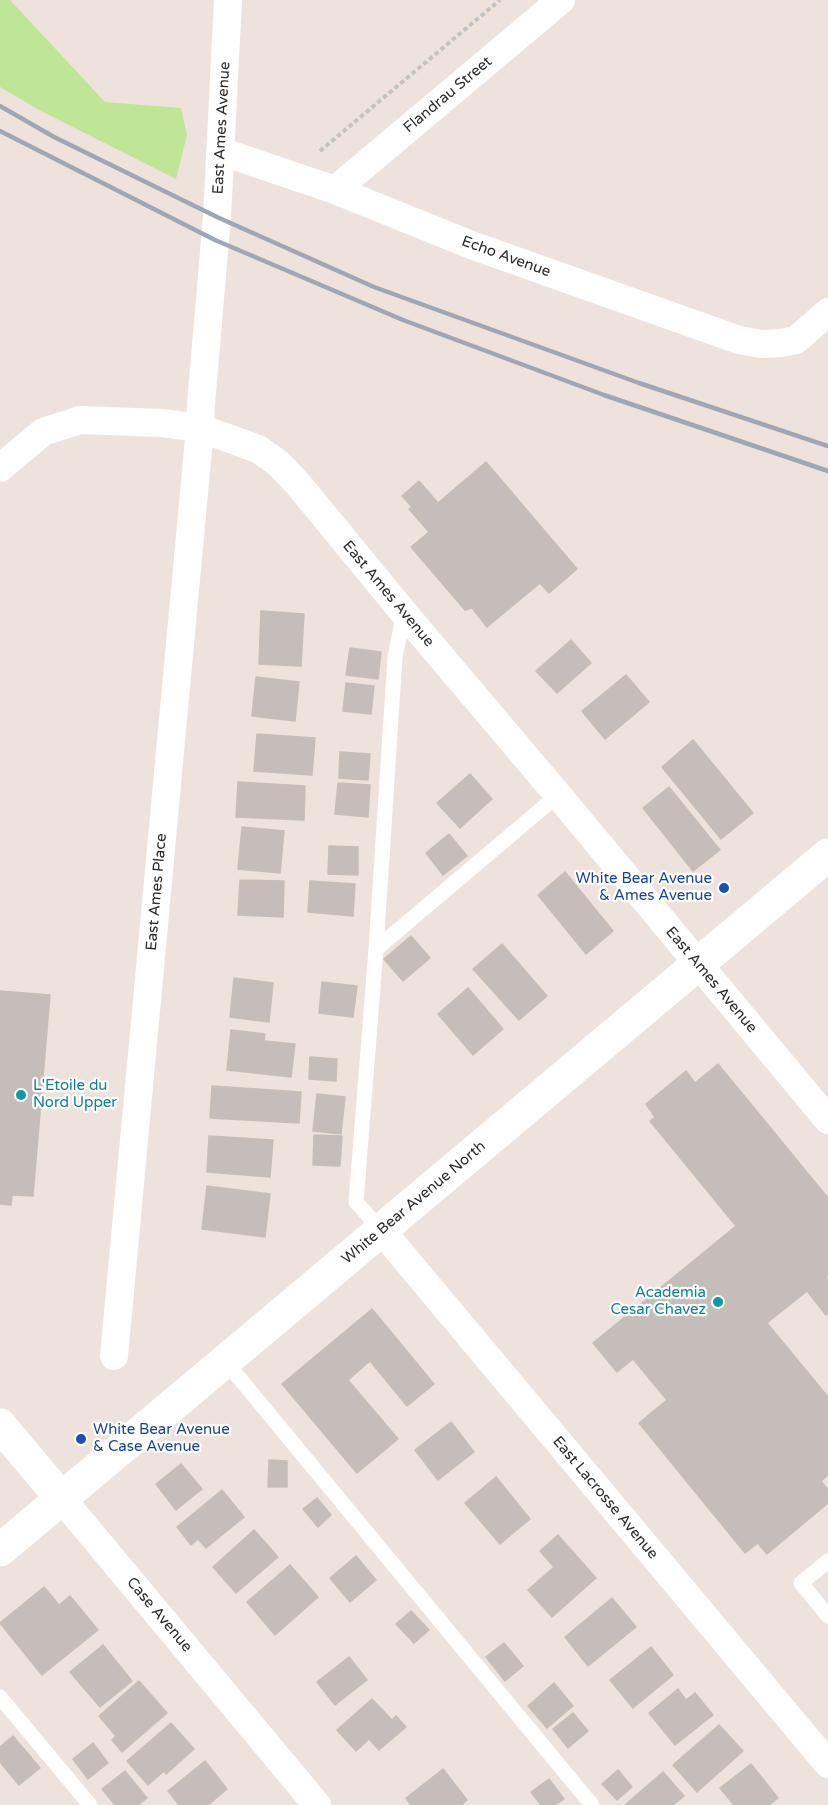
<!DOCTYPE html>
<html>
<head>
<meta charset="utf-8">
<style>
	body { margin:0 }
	canvas { display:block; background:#ede3dc }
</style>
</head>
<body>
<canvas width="828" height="1805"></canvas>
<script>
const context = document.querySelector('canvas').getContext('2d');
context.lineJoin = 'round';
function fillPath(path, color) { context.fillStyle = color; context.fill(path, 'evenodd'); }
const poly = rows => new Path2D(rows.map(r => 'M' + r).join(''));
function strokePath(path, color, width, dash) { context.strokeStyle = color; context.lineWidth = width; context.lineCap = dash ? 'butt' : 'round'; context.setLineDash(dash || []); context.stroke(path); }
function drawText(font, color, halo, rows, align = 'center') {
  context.font = font + ' "Varela Round",sans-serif'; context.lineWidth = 4.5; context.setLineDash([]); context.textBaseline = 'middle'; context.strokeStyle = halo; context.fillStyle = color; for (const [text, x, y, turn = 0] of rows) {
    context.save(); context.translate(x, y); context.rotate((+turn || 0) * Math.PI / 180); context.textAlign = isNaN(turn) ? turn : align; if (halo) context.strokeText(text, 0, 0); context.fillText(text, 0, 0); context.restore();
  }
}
fillPath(poly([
	[0,0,10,0,105,102,181,108,187,135,176,179,39,110,0,87]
]), '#bfe597');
const building = poly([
	[486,462,577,569,549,593,540,583,487,627,472,608,465,610,411,547,429,532,409,509,412,507,402,496,419,481,438,503,486,462],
	[261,611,304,614,301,666,259,664,261,611],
	[571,640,591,663,557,693,536,671,571,640],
	[350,648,381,652,378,679,346,675,350,648],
	[626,675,649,702,605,739,582,711,626,675],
	[256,677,299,682,295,721,252,716,256,677],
	[346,683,374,686,371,714,343,711,346,683],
	[257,734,315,738,312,775,254,771,257,734],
	[693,740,753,813,721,839,662,767,693,740],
	[340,752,370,754,368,780,339,778,340,752],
	[470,774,492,799,460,828,437,803,470,774],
	[238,782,305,786,304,820,236,817,238,782],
	[338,783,370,785,368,817,335,814,338,783],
	[669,787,720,850,693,871,643,808,669,787],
	[242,827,284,831,280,873,238,869,242,827],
	[449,834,467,856,443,875,426,853,449,834],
	[329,846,358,847,358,875,328,874,329,846],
	[565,872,613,931,586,954,538,895,565,872],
	[240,880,284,881,283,917,238,915,240,880],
	[310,881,355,884,353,916,308,912,310,881],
	[411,936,430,958,403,981,384,959,411,936],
	[502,944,547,996,519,1020,473,969,502,944],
	[234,978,273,983,269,1022,230,1017,234,978],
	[322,982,357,986,353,1017,319,1013,322,982],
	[468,988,503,1029,473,1055,438,1014,468,988],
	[0,991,50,995,33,1196,12,1195,11,1205,0,1204,0,991],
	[231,1030,265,1034,264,1041,295,1044,291,1077,227,1070,231,1030],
	[310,1057,337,1059,336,1081,309,1079,310,1057],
	[718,1064,828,1198,828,1275,826,1277,828,1280,828,1313,826,1315,807,1291,767,1323,828,1397,828,1475,821,1481,828,1490,828,1503,767,1554,758,1543,745,1553,639,1423,667,1400,633,1359,617,1372,593,1343,736,1226,650,1121,655,1117,646,1104,686,1071,695,1083,718,1064],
	[212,1086,301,1092,299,1123,210,1118,212,1086],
	[317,1094,345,1097,341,1134,313,1131,317,1094],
	[314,1135,342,1136,340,1166,313,1165,314,1135],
	[209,1136,273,1140,270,1177,207,1172,209,1136],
	[207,1186,270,1194,265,1237,202,1229,207,1186],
	[372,1309,434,1384,407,1406,370,1361,348,1380,398,1439,357,1473,282,1384,372,1309],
	[451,1422,474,1452,438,1480,415,1450,451,1422],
	[269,1460,287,1461,287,1487,268,1487,269,1460],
	[181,1464,202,1489,176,1510,156,1484,181,1464],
	[496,1477,530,1519,500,1544,465,1503,496,1477],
	[222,1490,244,1517,206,1548,198,1539,191,1545,177,1527,222,1490],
	[317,1498,331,1515,318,1527,303,1509,317,1498],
	[254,1530,278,1557,236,1593,213,1567,254,1530],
	[558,1535,596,1578,552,1617,528,1590,554,1567,540,1551,558,1535],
	[356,1556,376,1580,350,1602,330,1578,356,1556],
	[290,1565,318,1597,275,1635,247,1602,290,1565],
	[44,1587,59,1605,70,1596,98,1630,42,1675,0,1623,44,1587],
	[612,1598,636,1627,588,1666,565,1637,612,1598],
	[411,1611,429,1630,414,1643,396,1624,411,1611],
	[504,1643,523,1666,505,1681,486,1657,504,1643],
	[103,1645,132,1681,100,1707,70,1672,103,1645],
	[651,1647,673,1675,633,1708,610,1680,651,1647],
	[349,1657,367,1680,335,1705,317,1682,349,1657],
	[139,1681,167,1713,122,1752,112,1740,116,1736,99,1716,139,1681],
	[554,1683,573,1706,547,1728,528,1706,554,1683],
	[678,1689,686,1700,695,1693,713,1715,675,1745,649,1713,678,1689],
	[372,1699,392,1720,396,1716,406,1727,379,1750,369,1739,356,1751,337,1730,372,1699],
	[573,1713,588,1731,568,1748,553,1729,573,1713],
	[171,1723,194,1749,166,1774,164,1771,148,1785,127,1761,171,1723],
	[719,1725,743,1751,697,1792,673,1765,719,1725],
	[13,1736,40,1768,19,1785,0,1762,0,1747,13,1736],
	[93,1743,108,1763,88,1779,73,1759,93,1743],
	[205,1761,227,1789,208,1805,179,1805,168,1791,205,1761],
	[751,1764,778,1798,769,1805,734,1805,720,1788,751,1764],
	[443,1769,467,1800,461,1805,411,1805,406,1798,443,1769],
	[618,1770,632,1787,617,1800,602,1784,618,1770],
	[125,1771,147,1798,138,1805,115,1805,102,1789,125,1771],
	[663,1772,684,1796,673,1805,625,1805,663,1772],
	[549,1779,564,1799,555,1805,541,1805,531,1792,549,1779]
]);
fillPath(building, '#c5bdb9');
strokePath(building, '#c8beb6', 1.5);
strokePath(poly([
	[320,151,500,0]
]), '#c3c3c3', 4, [4.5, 3]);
strokePath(poly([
	[376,949,558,795],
	[382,1231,356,1202,376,949,395,657,404,613],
	[226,1362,592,1805],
	[828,1561,801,1583,828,1616],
	[0,1697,90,1805]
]), '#fff', 15);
strokePath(poly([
	[228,0,217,217,201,404,200,428,258,449,278,463,298,484,404,613,558,795,828,1120],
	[220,151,335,190,474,246,739,340,761,344,781,343,796,340,828,312],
	[335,190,561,0],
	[0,468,43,432,80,420,162,423,200,428,114,1356],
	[382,1231,828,1764],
	[62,1499,317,1805]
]), '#fff', 28);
strokePath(poly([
	[0,1425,62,1499]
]), '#fff', 33);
strokePath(poly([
	[0,1550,828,855]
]), '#fff', 33);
strokePath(poly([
	[0,106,54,137,217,217,374,287,639,383,828,446],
	[0,131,215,240,403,320,604,395,828,471]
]), '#9fa6b5', 4.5);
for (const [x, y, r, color] of [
	[724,888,6,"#1a4fb4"],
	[21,1095,6,"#0f9aa8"],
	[718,1302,6,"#0f9aa8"],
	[81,1439,6,"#1a4fb4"]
]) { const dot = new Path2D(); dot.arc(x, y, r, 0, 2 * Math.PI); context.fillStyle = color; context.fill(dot); strokePath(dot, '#fff', 2); }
drawText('15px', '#2a2a2a', '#fff', [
	["Flandrau Street",448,95,-40],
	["East Ames Avenue",222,128,-87],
	["Echo Avenue",506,257,20],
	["East Ames Avenue",388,594,50],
	["East Ames Place",157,892,-85],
	["East Ames Avenue",711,980,50],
	["White Bear Avenue North",414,1203,-40],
	["East Lacrosse Avenue",605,1498,50],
	["Case Avenue",159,1615,50]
]);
drawText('15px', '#164399', '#fff', [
	["White Bear Avenue",712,879],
	["& Ames Avenue",712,896],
	["White Bear Avenue",93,1430,"left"],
	["& Case Avenue",93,1447,"left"]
], 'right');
drawText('15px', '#0d838f', '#fff', [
	["L'Etoile du",33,1086],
	["Nord Upper",33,1103],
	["Academia",706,1293,"right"],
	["Cesar Chavez",706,1310,"right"]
], 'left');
</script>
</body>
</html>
